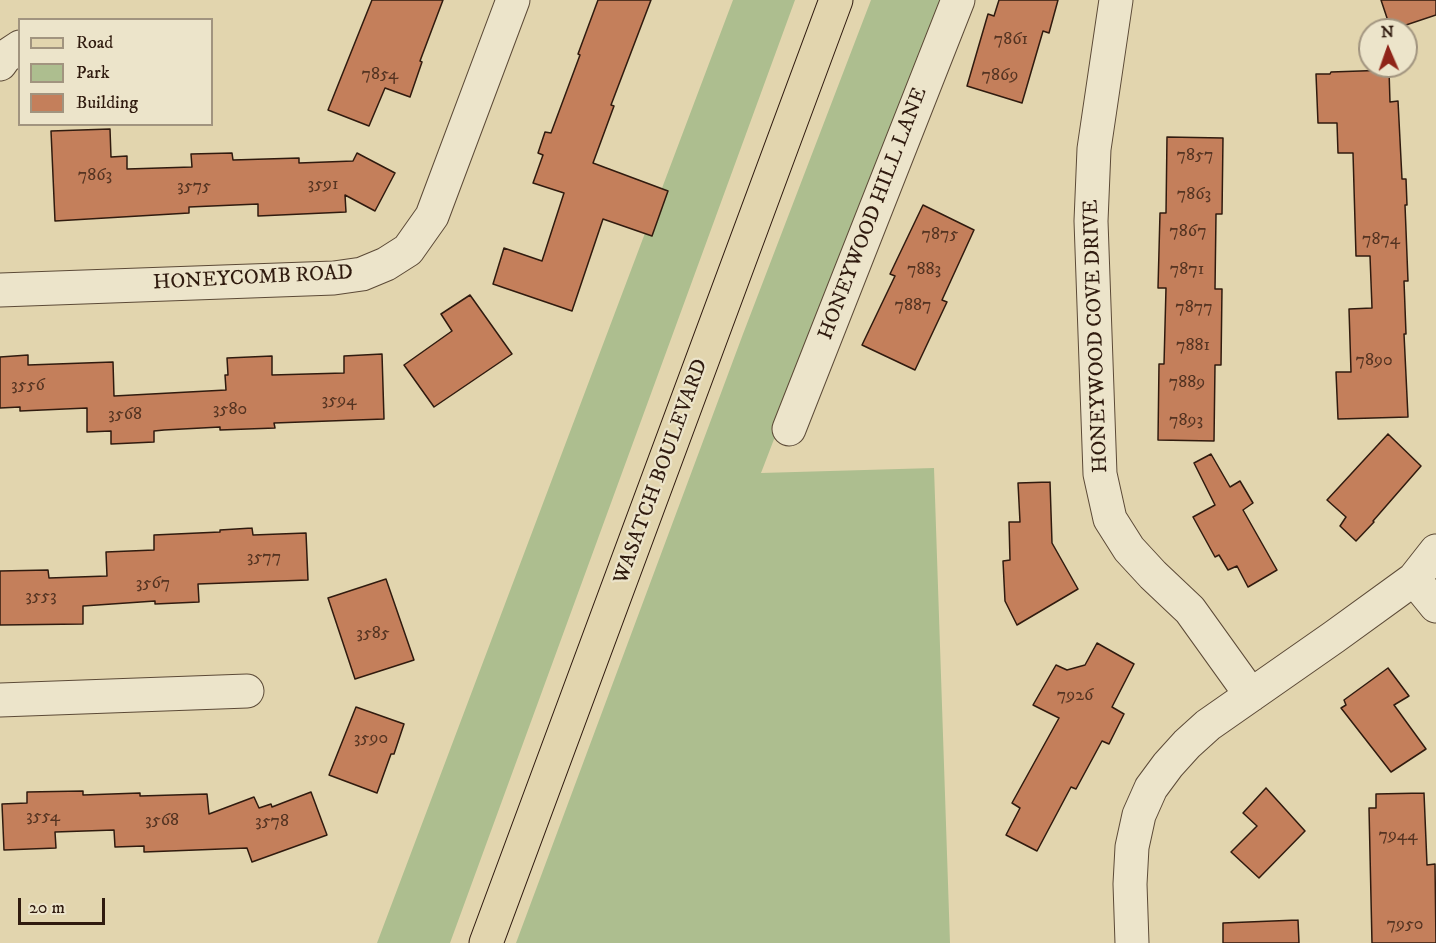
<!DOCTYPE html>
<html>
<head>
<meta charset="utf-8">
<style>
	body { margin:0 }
	#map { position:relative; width:1436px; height:943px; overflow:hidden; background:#e2d5ae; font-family:"IM FELL DW Pica",serif }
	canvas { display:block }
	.legend { position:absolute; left:18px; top:18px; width:195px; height:108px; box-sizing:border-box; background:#ece4ca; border:2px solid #a1947f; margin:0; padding:8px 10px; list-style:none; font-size:18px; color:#301b0f }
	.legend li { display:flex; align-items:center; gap:12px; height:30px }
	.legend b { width:30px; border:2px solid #a1947f }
	.north { position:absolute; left:1358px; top:18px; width:60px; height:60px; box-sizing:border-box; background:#ece4ca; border:2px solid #a1947f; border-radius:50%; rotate:358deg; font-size:16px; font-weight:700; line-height:24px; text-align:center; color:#301b0f }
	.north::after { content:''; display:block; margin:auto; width:21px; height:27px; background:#8f2418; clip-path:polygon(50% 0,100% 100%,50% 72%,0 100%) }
	.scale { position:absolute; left:18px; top:898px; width:87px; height:27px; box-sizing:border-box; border:3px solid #301b0f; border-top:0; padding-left:8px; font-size:18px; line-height:21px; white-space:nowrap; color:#301b0f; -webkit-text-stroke:4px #ece4ca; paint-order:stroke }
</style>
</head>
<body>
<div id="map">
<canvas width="1436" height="943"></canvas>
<ul class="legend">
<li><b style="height:8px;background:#e2d5ae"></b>Road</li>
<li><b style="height:16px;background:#adbe8f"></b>Park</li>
<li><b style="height:16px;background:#c47f5b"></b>Building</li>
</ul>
<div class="north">N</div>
<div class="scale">20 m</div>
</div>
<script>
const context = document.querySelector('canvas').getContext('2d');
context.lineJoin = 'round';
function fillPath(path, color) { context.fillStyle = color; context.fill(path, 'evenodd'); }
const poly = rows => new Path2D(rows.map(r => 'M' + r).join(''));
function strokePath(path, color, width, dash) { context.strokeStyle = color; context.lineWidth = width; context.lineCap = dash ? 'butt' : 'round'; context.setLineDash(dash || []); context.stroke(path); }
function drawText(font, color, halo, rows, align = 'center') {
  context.font = font + ' "IM FELL DW Pica",serif'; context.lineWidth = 4.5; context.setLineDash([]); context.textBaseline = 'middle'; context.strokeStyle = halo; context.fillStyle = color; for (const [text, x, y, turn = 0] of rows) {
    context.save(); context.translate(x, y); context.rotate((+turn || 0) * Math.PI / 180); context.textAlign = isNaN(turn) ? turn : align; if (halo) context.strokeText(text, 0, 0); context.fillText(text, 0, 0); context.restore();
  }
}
fillPath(poly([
	[733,0,795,0,450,943,377,943],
	[871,0,943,0,761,473,934,468,950,943,516,943,743,334]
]), '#adbe8f');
const building = poly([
	[372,0,443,0,420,61,422,62,410,97,385,88,369,126,328,110,372,0],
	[598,0,651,0,611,105,614,106,593,163,668,191,652,236,603,219,572,311,493,284,504,248,542,261,564,193,533,183,543,155,538,153,545,132,551,133,580,55,578,54,598,0],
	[999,0,1058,0,1049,33,1043,31,1022,103,967,86,988,14,994,16,999,0],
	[1381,0,1436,0,1436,15,1391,30,1381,0],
	[1389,70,1390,102,1398,101,1402,179,1406,179,1407,205,1405,205,1408,281,1404,281,1406,334,1404,334,1408,417,1338,419,1336,372,1351,372,1349,309,1372,308,1370,256,1356,256,1353,153,1338,153,1337,123,1318,123,1316,74,1330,74,1331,72,1389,70],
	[110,129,111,157,127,156,127,169,192,167,191,154,232,153,233,160,299,158,299,163,353,161,357,153,395,173,375,211,345,195,346,212,258,216,258,204,189,207,189,213,55,221,51,131,110,129],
	[1167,137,1223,138,1222,214,1216,214,1215,289,1222,289,1221,365,1215,365,1214,441,1158,440,1159,364,1164,364,1166,288,1158,288,1160,213,1166,213,1167,137],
	[923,205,974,230,942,300,947,302,915,370,862,345,895,276,890,274,923,205],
	[470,295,512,354,434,407,404,365,452,331,441,314,470,295],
	[382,354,384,419,274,423,275,428,220,430,220,427,164,430,154,431,154,442,111,444,111,431,87,432,87,408,20,411,20,407,0,408,0,357,28,355,28,365,113,362,114,396,226,390,225,375,228,375,227,358,272,356,272,375,344,373,344,356,382,354],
	[1388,434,1421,466,1373,521,1374,522,1356,541,1340,526,1346,517,1327,500,1388,434],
	[1211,454,1230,487,1240,481,1253,503,1243,510,1277,570,1248,587,1237,566,1228,570,1219,555,1215,557,1193,517,1215,505,1194,463,1211,454],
	[1050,482,1052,543,1078,589,1017,625,1005,601,1003,561,1010,560,1009,522,1020,522,1018,483,1050,482],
	[252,528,253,535,306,533,308,580,198,584,199,602,155,604,155,601,83,606,83,624,0,625,0,571,48,570,49,578,107,576,106,552,154,550,154,535,220,532,220,530,252,528],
	[386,579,414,660,355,679,328,598,386,579],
	[1097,643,1134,664,1112,707,1124,714,1109,744,1102,741,1076,789,1071,787,1037,851,1006,835,1020,808,1012,803,1059,718,1033,705,1056,665,1067,670,1085,665,1097,643],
	[1388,668,1409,696,1394,705,1426,749,1391,772,1341,708,1346,705,1344,700,1388,668],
	[356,707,404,724,394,754,391,754,377,793,329,775,356,707],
	[1266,788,1305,831,1259,878,1231,852,1257,826,1243,813,1266,788],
	[83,791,83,795,140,793,140,796,207,794,209,814,254,797,259,808,271,804,272,807,311,792,327,835,252,862,247,848,144,852,144,846,115,847,114,830,55,832,56,848,4,850,2,804,27,803,27,792,83,791],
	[1424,793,1427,865,1435,864,1436,943,1372,943,1369,808,1376,808,1376,794,1424,793],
	[1298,920,1299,943,1223,943,1223,923,1298,920]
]);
fillPath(building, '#c47f5b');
strokePath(building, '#301b0f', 1.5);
const minor = poly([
	[1116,0,1094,149,1091,221,1100,474,1110,519,1129,549,1153,575,1190,610,1251,695],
	[0,64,5,57,20,47],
	[0,290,334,278,362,274,386,264,408,250,432,216,513,0],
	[789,429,958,0],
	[1414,579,1436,606],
	[0,700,247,691],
	[1132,943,1130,884,1132,847,1139,815,1151,788,1168,765,1187,744,1208,725,1334,637,1414,579,1436,551]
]);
const major = poly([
	[486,943,836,0]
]);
strokePath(minor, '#5c4a37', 35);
strokePath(major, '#301b0f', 35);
strokePath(minor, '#ece4ca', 33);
strokePath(major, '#e2d5ae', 33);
drawText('18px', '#553422', null, [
	["7861",1011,40],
	["7854",380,75],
	["7869",1000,76],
	["7857",1195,156],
	["7863",95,176],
	["3591",323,185],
	["3575",194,187],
	["7863",1194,195],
	["7867",1188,232],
	["7875",940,235],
	["7874",1381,240],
	["7883",924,270],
	["7871",1187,270],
	["7887",913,306],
	["7877",1194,308],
	["7881",1193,346],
	["7890",1374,361],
	["7889",1187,383],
	["3556",28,386],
	["3594",339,401],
	["3580",230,410],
	["3568",125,415],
	["7893",1186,421],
	["3577",264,558],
	["3567",153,584],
	["3553",41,597],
	["3585",373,634],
	["7926",1075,696],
	["3590",371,739],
	["3554",43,817],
	["3568",162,821],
	["3578",272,822],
	["7944",1398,836],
	["7950",1405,925]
]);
drawText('21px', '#301b0f', '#ece4ca', [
	["HONEYWOOD HILL LANE",874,214,-69],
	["HONEYCOMB ROAD",253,279,-3],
	["HONEYWOOD COVE DRIVE",1097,336,-92],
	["WASATCH BOULEVARD",662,472,-70]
]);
</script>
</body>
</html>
